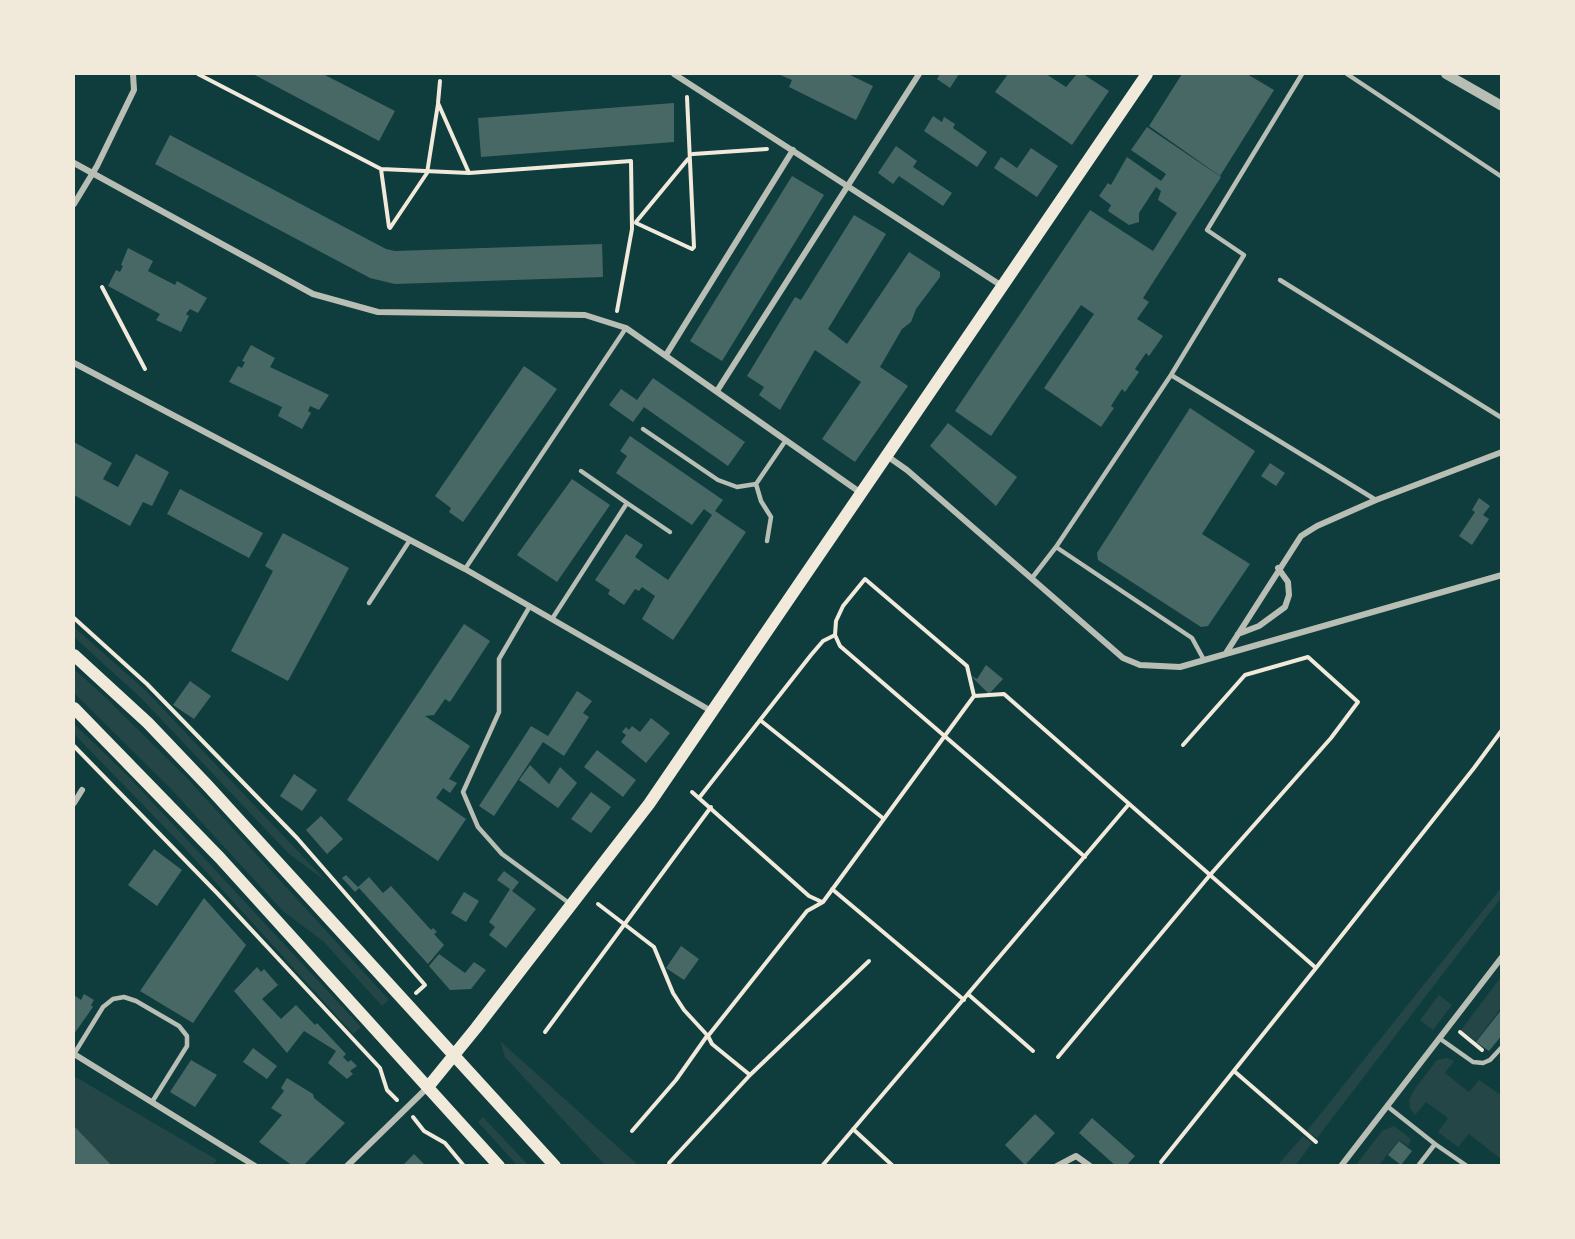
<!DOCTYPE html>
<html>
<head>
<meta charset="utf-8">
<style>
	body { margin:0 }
	#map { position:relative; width:1575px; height:1239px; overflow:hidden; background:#0f3d3e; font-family:"Fira Sans",sans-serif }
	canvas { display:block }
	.frame { position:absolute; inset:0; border:75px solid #f1e9da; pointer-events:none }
</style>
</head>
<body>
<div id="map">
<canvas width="1575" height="1239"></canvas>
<div class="frame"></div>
</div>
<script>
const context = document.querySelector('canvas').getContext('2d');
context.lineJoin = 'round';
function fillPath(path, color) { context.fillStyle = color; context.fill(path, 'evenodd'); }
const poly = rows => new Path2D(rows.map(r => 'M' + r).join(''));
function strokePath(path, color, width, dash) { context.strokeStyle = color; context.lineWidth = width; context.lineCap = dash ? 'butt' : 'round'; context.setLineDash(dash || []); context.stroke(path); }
fillPath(poly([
	[74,627,147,692,327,882,289,854,141,698,74,637],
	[74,669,106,698,186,777,389,1000,382,1006,323,941,283,911,171,789,74,693],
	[74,724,126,774,361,1027,353,1034,181,844,74,734],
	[1501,888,1501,898,1317,1138,1306,1132],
	[1501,977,1501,1008,1476,1041,1461,1030],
	[1439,995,1452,1005,1433,1030,1420,1020],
	[500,1040,500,1041,638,1165,605,1165,505,1057],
	[1447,1058,1454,1061,1445,1073,1469,1092,1479,1080,1501,1095,1501,1159,1469,1134,1458,1147,1438,1132,1448,1118,1426,1102,1415,1115,1410,1108,1409,1100,1414,1090,1437,1060],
	[74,1076,133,1111,217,1160,212,1166,74,1165],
	[483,1117,528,1165,517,1165,478,1122],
	[1394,1126,1411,1139,1408,1146,1399,1140,1379,1165,1356,1165,1382,1131],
	[1303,1136,1312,1143,1296,1165,1278,1165]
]), '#244646');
fillPath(poly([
	[253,74,323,74,395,111,379,141],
	[778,74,848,74,873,86,856,120,789,87,792,80],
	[940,74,959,74,950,88,937,79],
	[1008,74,1046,74,1066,87,1077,74,1083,74,1109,91,1072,145,995,92],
	[1182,74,1247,74,1274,90,1220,176,1149,126],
	[674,103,674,142,481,157,478,118],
	[933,116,942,122,944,117,955,124,953,128,987,152,977,167,924,131],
	[1147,127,1221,177,1143,298,1149,302,1137,319,1163,336,1149,356,1146,353,1135,369,1139,372,1125,392,1122,389,1111,406,1114,408,1101,427,1044,388,1094,314,1081,305,991,436,955,411,1090,210,1153,251,1177,213,1158,200,1161,191,1156,187,1139,213,1139,222,1129,225,1108,211,1111,205,1099,196,1108,183,1111,185,1127,157,1161,181,1166,174,1131,150],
	[170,135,386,249,395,251,602,244,603,277,395,284,370,278,155,164],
	[896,146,917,161,913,167,952,193,943,206,899,176,893,184,878,173],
	[1031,148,1058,166,1037,197,994,168,1001,157,1017,168],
	[792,176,824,195,722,361,690,341],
	[854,215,886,234,828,329,847,344,909,252,940,272,940,277,916,309,911,322,902,329,880,367,908,386,855,462,822,439,861,382,815,350,780,410,759,395,764,387,747,376,795,297,801,300],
	[128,248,153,261,148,271,175,285,177,281,207,298,198,313,190,309,186,314,189,316,181,332,156,320,160,314,108,286,116,270,120,272,123,266,121,265],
	[251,345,275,358,270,367,329,395,319,410,310,406,308,411,311,413,302,429,278,416,282,407,229,382,238,366,242,368,245,362,242,361],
	[524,366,557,389,463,522,449,512,451,508,435,496],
	[653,378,745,442,728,466,644,407,633,422,609,405,621,389,637,400],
	[1190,408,1255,451,1202,534,1250,564,1208,626,1201,627,1098,560,1097,553],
	[948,423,1017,477,996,506,930,446],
	[630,436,723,500,715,511,746,532,673,640,642,619,655,596,642,587,639,591,635,589,624,605,608,594,610,590,595,580,626,534,643,545,635,557,668,580,712,515,704,509,692,525,616,473,627,456,620,451],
	[74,442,112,463,103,479,118,487,136,454,169,472,152,506,143,502,130,526,74,495],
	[1270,463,1285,473,1276,486,1261,476],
	[572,479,610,505,557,582,517,555],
	[180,489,263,533,249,558,167,514],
	[1479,498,1490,506,1483,515,1489,519,1472,545,1459,536,1475,512,1472,510],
	[283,533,349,568,288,681,231,651,273,571,265,566],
	[464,624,490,641,450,702,445,699,434,715,425,716,470,746,449,779,457,783,450,793,443,788,436,798,466,819,438,861,347,800],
	[986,665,1003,679,989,694,971,676,977,679],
	[190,681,211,696,194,719,173,705],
	[577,691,592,701,583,713,589,717,564,756,543,742,494,816,479,806,531,726,548,736],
	[651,718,670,733,646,763,621,742,626,735,622,732,626,727,629,730,632,726,640,732],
	[597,750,636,780,623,797,584,767],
	[530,765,549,784,560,767,577,783,558,808,519,780],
	[294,774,317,790,302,811,280,796],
	[591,792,611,807,591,833,571,819],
	[321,816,343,839,327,854,306,830],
	[154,849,182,870,157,906,128,885],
	[504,871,519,882,512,891,536,909,506,948,489,935,495,927,489,922,510,889,497,880],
	[346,875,358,887,369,877,383,893,391,886,431,930,433,928,437,932,434,934,444,945,428,964,359,888,355,892,342,878],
	[464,892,479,901,466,922,451,913],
	[204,898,246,945,193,1023,140,991],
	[681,946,699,959,684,980,666,968],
	[439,954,465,973,474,962,486,970,471,989,450,990,429,966],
	[257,967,261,972,264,969,278,985,262,999,281,1019,296,1005,315,1025,317,1023,346,1054,343,1057,348,1062,351,1060,357,1066,350,1071,353,1074,347,1079,328,1063,336,1051,304,1031,287,1053,234,991],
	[84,994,94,1000,91,1005,93,1007,74,1034,74,995,81,1000],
	[1502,1009,1502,1035,1489,1051,1476,1042],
	[253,1048,277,1066,267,1079,243,1062],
	[191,1060,217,1075,195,1107,170,1092],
	[287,1078,313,1094,314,1098,345,1123,303,1166,293,1166,259,1142,282,1115,271,1108,284,1091,281,1088],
	[1035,1114,1055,1133,1025,1165,1005,1145],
	[1092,1118,1135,1156,1126,1166,1116,1166,1079,1133],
	[74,1126,112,1166,74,1166],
	[1399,1141,1412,1151,1401,1165,1388,1155],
	[414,1154,426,1166,402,1166]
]), '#486865');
strokePath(poly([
	[198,74,381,169,469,173],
	[440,81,438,103,469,173,631,161,632,229,617,311],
	[693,154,767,149],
	[381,169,389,227],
	[636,222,688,159],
	[636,223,692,249,694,247,687,97],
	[390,228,427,173,438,104],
	[102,287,145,369],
	[74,618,147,684,297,838,425,985,416,993],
	[974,696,967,666,865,579,843,606,836,621,835,635,840,646,1085,857],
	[760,720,884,819],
	[74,746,218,894,380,1068,387,1090,397,1100],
	[692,792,809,896,822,902],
	[699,798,811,655,823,641,835,635],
	[832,889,964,1000],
	[598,904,654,947,673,993,684,1010,708,1036,807,911,823,902,974,696,1004,694,1316,968,1474,768,1502,730],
	[969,995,1033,1051],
	[545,1032,711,807],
	[1460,1032,1482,1050],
	[708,1036,712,1044,750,1075,869,961],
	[1058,1057,1210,875,1331,738,1358,702,1308,657,1245,675,1183,745],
	[1234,1071,1316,1142],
	[413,1117,424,1131,445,1143,464,1166],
	[853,1129,893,1166],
	[632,1131,676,1080,707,1036],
	[1161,1162,1316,968],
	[669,1163,750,1075],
	[822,1166,1129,804]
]), '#f1e9da', 4);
strokePath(poly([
	[1347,74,1502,177],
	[1280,280,1502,418],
	[1171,375,1376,500],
	[643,429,718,480,737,487,756,484],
	[581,471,627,503],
	[767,541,771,517,761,501,756,484,786,440],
	[1056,547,1192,638,1204,660],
	[465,569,626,328],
	[1032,578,1056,547,1171,375,1244,255,1207,230,1302,74],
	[369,603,410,540],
	[530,606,499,659,499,712,463,792,478,827,502,854,569,903],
	[552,619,627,503,670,532],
	[1439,1038,1473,1062,1483,1063,1490,1060,1502,1047],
	[74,1054,103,1007,113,999,124,997,136,1001,179,1026,187,1036,187,1046,152,1102],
	[1387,1106,1435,1144,1418,1166],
	[1435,1144,1467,1166]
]), '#b8beb3', 4.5);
strokePath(poly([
	[674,74,1002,286],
	[74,163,313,294,378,312,585,315,626,328,861,493],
	[74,204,97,166,134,90,133,74],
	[666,355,793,150],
	[74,363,465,569,713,712],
	[717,391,919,74],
	[887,456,907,470,1123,658,1140,665,1180,667,1502,575],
	[1238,634,1259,626,1285,607,1289,595,1288,582,1278,568],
	[1226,653,1301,536,1317,526,1376,500,1502,452],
	[74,803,82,790],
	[74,1054,255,1166],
	[347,1166,428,1087],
	[1057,1166,1076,1156,1090,1166],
	[1341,1166,1502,957]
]), '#b8beb3', 6);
strokePath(poly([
	[1446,74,1502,106]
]), '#b8beb3', 10);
strokePath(poly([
	[74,655,148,723,208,786,555,1166],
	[74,708,220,858,499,1166],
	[428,1087,476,1028,649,804,1147,74]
]), '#f1e9da', 12);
</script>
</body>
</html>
